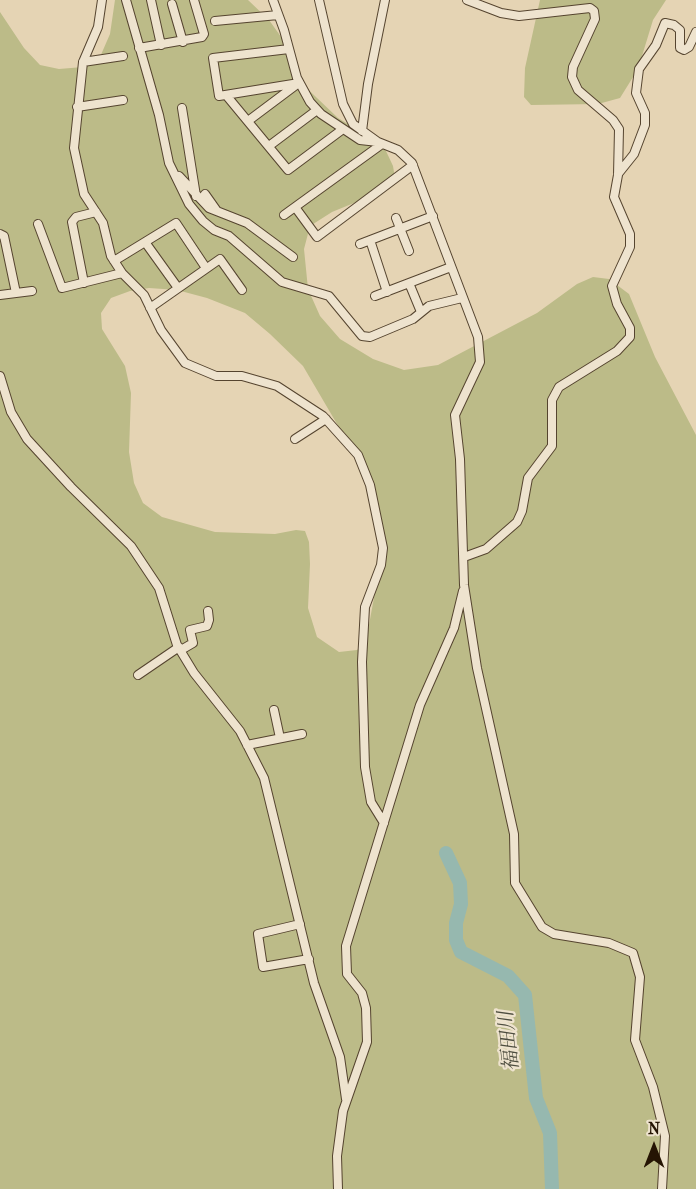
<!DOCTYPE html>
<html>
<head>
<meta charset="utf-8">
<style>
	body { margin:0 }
	#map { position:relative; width:696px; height:1189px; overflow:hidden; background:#e5d4b4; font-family:"IM FELL French Canon",serif }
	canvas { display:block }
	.north { position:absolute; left:624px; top:1117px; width:60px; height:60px; -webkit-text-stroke:4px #eee3ce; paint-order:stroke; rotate:0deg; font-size:16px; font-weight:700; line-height:24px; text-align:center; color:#251403 }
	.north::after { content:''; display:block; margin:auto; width:21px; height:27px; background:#251403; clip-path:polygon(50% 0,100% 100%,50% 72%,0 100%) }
</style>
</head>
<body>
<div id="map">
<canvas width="696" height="1189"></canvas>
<div class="north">N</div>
</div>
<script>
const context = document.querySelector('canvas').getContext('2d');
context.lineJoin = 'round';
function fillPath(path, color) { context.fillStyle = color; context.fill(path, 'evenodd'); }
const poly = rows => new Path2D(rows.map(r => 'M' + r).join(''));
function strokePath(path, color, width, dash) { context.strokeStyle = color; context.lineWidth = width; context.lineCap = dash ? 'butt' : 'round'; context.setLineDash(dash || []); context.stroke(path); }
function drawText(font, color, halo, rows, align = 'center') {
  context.font = font + ' "IM FELL French Canon","Noto Serif JP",serif'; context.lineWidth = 4.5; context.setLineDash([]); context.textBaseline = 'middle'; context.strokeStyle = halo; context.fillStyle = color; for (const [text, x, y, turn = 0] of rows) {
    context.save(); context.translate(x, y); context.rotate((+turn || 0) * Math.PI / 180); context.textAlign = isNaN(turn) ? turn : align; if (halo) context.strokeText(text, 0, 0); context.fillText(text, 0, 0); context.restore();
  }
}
fillPath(poly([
	[115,0,248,0,269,20,289,48,296,78,338,118,376,141,386,151,393,166,395,178,388,189,332,212,310,226,304,249,308,289,320,316,340,339,373,359,404,370,438,365,537,313,577,284,593,277,609,279,629,294,655,357,696,435,696,1189,0,1189,0,12,24,48,40,65,59,69,83,67,100,57,110,34],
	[149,288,177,290,207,298,245,313,270,334,303,366,364,470,379,517,378,576,366,641,357,650,339,652,317,637,308,608,310,564,309,542,305,531,296,530,275,534,215,532,162,517,143,503,134,483,129,452,131,393,125,366,102,329,101,313,111,298,130,291],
	[540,0,666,0,653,20,638,69,620,98,598,104,531,105,524,97,525,68]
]), '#bcbb88');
strokePath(poly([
	[446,853,460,883,461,904,456,923,456,940,461,952,508,976,525,995,536,1098,550,1133,552,1189]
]), '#96b8af', 14);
const minor = poly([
	[102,0,98,27,83,62,74,148,84,194,103,223,111,256,122,273,144,295,161,330,185,363,216,376,242,376,277,386,323,416,358,455,370,485,383,548,381,565,365,607,362,662,365,767,371,802,384,823],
	[126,0,159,115,169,163,189,204,203,221,214,230,229,236,282,282,329,296,362,336,370,337,413,319,429,306,462,298],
	[151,0,161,45],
	[273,0,284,30,297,78,310,102,321,114,360,140,378,142],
	[319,0,343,104,353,124,378,142,398,150,412,163,478,337,480,362,455,415,460,459,464,585,477,668,514,834,515,883,542,927,554,934,609,943,633,953,640,977,635,1040,653,1087,665,1136,662,1189],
	[172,4,183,42],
	[215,21,278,15],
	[139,48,202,37,204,34,194,0],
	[289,49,213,58,219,96,299,83],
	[83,62,123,56],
	[226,95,288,170,343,129],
	[77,107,123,100],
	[182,108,196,196],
	[248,121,296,85],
	[362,131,368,84,385,0],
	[269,146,317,110],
	[618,174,634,154,645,125,645,113,636,93,639,69,656,45,665,23,674,25,680,30,680,48,684,50,689,47,696,32],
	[179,176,209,208,247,223,293,257],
	[205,194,217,211],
	[295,207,317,237,413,165],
	[284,215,382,144],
	[396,218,409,251],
	[38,224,62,288,122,273],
	[0,234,4,236,16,293,0,295],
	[370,240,387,292],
	[145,242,178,288],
	[360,244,433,216],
	[114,261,176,223,206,268],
	[84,283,72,222,76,217,96,212],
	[409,283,421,312],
	[16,293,32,291],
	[375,296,451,267],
	[150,308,220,259,242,290],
	[0,376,11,412,27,439,71,487,131,546,159,588,177,645,194,673,240,731,264,778,314,983,340,1057,346,1099],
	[295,439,326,419],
	[464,557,486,549,517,522,522,511,528,478,552,446,552,400,559,387,617,351,630,337,630,328,617,304,612,286,630,247,630,234,614,197,618,175,619,129,613,120,578,90,572,77,573,67,595,19,594,11,590,8,519,16,501,13,467,0],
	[181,650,193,643,190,630,207,626,209,620,208,611],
	[138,675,179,647],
	[274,710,280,738],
	[247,745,302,734],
	[300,924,258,934,263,967,309,959],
	[338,1189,337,1156,343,1111,367,1042,366,1008,362,993,347,974,346,946,420,705,454,628,463,591]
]);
strokePath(minor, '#55442f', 10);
strokePath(minor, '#eee3ce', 8);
drawText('italic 20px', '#4d4d3f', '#eee3ce', [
	["福田川",510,1041,-96]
]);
</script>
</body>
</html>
